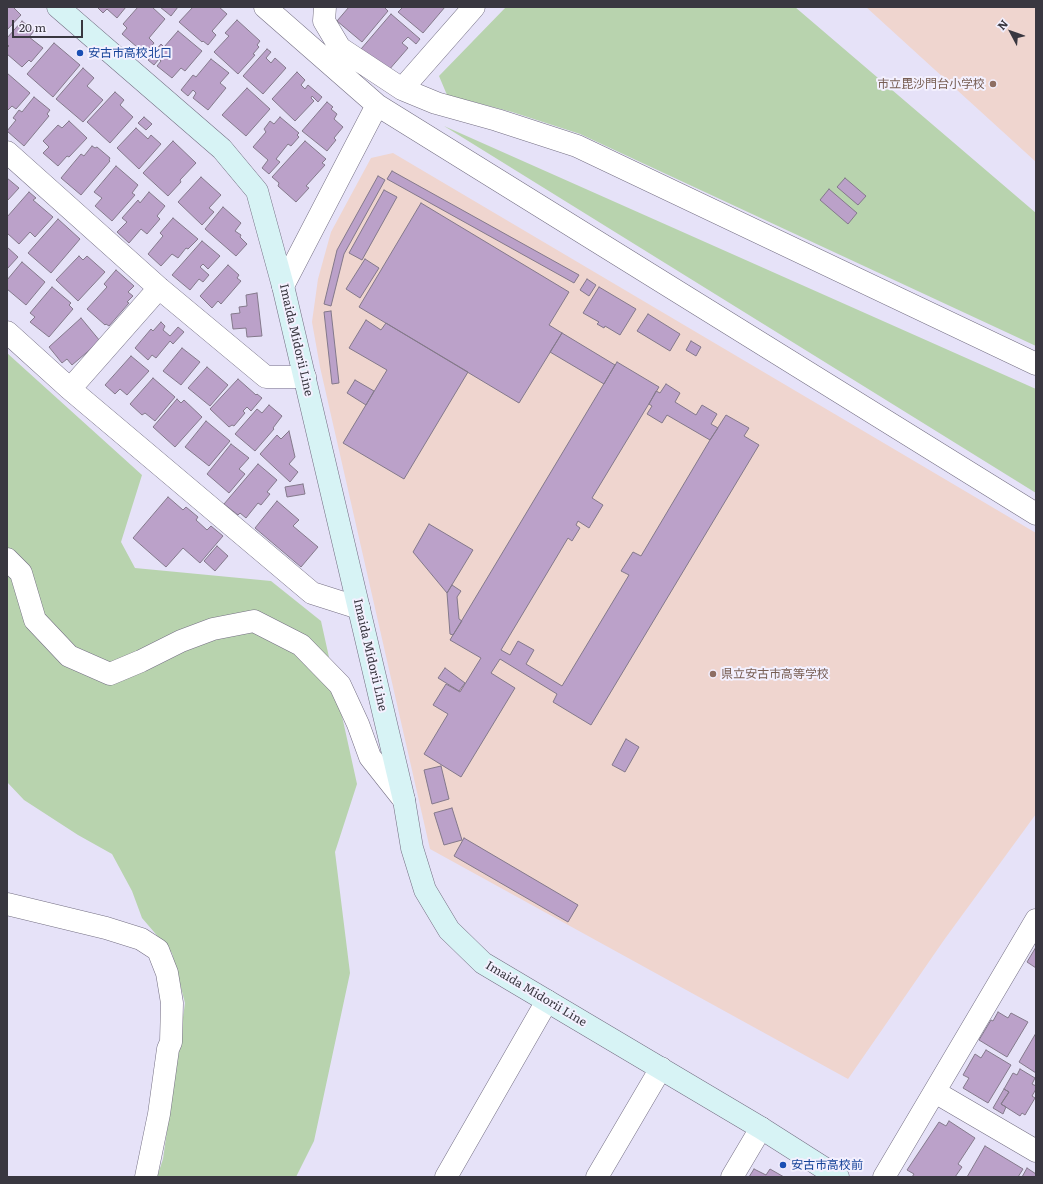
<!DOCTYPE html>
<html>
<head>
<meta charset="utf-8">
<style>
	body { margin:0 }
	#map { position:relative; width:1043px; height:1184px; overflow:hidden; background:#e6e2f8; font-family:Literata,serif }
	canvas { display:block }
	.frame { position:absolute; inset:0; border:8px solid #393740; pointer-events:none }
	.north { position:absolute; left:991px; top:12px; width:40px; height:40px; -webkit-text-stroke:3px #f3f0fe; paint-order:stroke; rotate:311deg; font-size:11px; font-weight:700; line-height:16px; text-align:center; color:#393740 }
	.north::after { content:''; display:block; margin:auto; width:14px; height:18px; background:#393740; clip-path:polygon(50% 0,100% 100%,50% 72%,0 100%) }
	.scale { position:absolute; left:12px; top:20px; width:71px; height:18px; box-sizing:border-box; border:2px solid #393740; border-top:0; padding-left:5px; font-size:12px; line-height:14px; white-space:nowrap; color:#393740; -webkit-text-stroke:3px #f3f0fe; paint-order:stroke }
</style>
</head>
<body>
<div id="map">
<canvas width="1043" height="1184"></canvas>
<div class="frame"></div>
<div class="north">N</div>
<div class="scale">20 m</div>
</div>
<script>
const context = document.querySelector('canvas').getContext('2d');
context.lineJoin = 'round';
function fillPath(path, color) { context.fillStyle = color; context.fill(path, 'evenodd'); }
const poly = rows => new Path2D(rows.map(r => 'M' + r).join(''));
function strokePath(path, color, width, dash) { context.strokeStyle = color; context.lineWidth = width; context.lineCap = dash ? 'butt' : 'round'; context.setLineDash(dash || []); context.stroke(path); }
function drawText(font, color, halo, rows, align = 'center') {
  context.font = font + ' Literata,"Noto Sans JP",serif'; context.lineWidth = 4; context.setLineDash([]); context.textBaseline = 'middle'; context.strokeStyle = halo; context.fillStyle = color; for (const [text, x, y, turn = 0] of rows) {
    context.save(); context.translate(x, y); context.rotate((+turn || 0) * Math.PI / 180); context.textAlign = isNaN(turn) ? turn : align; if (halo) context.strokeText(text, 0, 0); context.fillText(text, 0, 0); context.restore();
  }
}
fillPath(poly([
	[866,7,1036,7,1036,162],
	[393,153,1036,533,1036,814,944,940,848,1079,430,849,320,367,312,322,318,279,331,232,371,158]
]), '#efd5cf');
fillPath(poly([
	[506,7,795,7,1036,213,1036,346,580,134,512,112,447,95,439,76],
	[444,126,1036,389,1036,493],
	[7,353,142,475,121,542,135,568,271,581,321,621,357,784,335,852,350,973,314,1141,296,1177,157,1177,163,1159,185,1003,172,953,142,918,132,891,112,854,78,835,24,800,7,782]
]), '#b8d3ae');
const building = poly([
	[7,7,13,7,21,15,7,30,7,7],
	[97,7,126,7,117,18,107,9,103,13,97,7],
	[138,7,152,7,165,19,149,38,154,43,145,54,122,34,127,28,123,24,138,7],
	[160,7,178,7,171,16,160,7],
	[193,7,219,7,227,14,212,31,216,35,208,45,203,41,202,42,179,22,193,7],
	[349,7,384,7,388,11,362,42,337,21,349,7],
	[403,7,445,7,423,33,398,12,403,7],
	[391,14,420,39,416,44,408,37,402,43,408,48,388,71,361,49,391,14],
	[237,20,260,41,257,45,259,47,253,54,255,55,238,74,214,52,229,36,225,33,237,20],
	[22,21,34,31,29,37,43,48,31,62,29,60,22,67,7,54,7,48,9,46,7,44,7,38,22,21],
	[178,31,202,51,185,71,181,68,172,78,157,66,161,61,159,59,154,65,148,60,161,44,164,47,178,31],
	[54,43,80,65,53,97,27,74,54,43],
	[267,49,271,52,266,58,271,63,275,58,286,68,263,94,243,76,267,49],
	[211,59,229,73,220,83,226,88,208,110,193,98,196,93,193,90,188,96,181,90,193,75,196,77,211,59],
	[83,68,94,78,87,86,103,100,83,122,56,99,83,68],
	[297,72,305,80,301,85,305,89,308,85,322,97,318,102,312,96,311,98,314,101,295,121,272,99,297,72],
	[7,73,30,93,16,109,12,106,7,111,7,73],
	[247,88,270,109,246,136,222,115,247,88],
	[115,92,124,100,120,105,133,117,110,143,87,122,115,92],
	[34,97,50,110,47,114,49,116,24,146,7,131,16,120,13,118,19,110,22,112,34,97],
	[327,102,333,107,331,109,337,114,334,119,343,127,334,138,336,140,327,151,302,131,327,102],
	[144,117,152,124,146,130,138,123,144,117],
	[280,117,299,133,297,135,299,137,291,146,288,144,276,159,280,162,269,174,262,168,268,160,253,147,266,132,264,129,270,121,274,124,280,117],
	[69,121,87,138,69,157,67,156,58,166,43,153,49,147,43,141,58,125,62,128,69,121],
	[136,128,148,139,151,135,161,144,139,169,117,148,136,128],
	[173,141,196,163,180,180,181,182,168,196,143,173,173,141],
	[305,141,326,159,322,163,325,165,306,186,309,188,296,202,278,186,279,183,272,177,305,141],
	[92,146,95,148,97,147,110,158,109,160,110,161,81,195,61,178,81,154,84,156,92,146],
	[116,166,138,185,132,193,135,195,112,221,95,206,102,198,94,192,116,166],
	[392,171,579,275,574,283,387,179,392,171],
	[378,176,385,180,344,254,331,306,324,304,337,250,378,176],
	[201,177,221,195,209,208,214,212,202,225,178,202,201,177],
	[7,178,19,188,7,201,7,178],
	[845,178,866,196,858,205,837,187,845,178],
	[829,189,857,213,848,224,820,200,829,189],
	[384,190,397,197,362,260,349,253,384,190],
	[29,192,36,198,33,200,53,217,35,237,30,232,19,244,7,233,7,217,29,192],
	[149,192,165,206,157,216,160,219,147,234,141,229,129,243,117,232,127,222,122,218,138,200,140,203,149,192],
	[421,203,569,292,549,325,562,333,519,403,359,307,421,203],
	[223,207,241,223,235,231,241,235,240,237,247,244,236,256,205,229,223,207],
	[173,218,198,239,188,249,186,248,178,258,172,254,161,266,148,254,163,236,160,233,173,218],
	[58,219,80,239,51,273,28,253,58,219],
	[202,241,220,256,208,269,203,264,200,267,209,275,203,282,199,279,190,290,172,275,202,241],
	[7,247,18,257,7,269,7,247],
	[79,256,83,260,87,256,105,272,78,301,56,280,79,256],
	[365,259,379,268,360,298,346,289,365,259],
	[22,262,45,282,26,305,7,289,7,280,22,262],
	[228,265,239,275,237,278,241,281,221,304,218,301,212,308,200,296,228,265],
	[116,270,134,286,128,292,133,296,127,302,129,303,109,326,106,324,105,325,87,309,107,287,104,284,116,270],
	[587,279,596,285,589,296,580,290,587,279],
	[52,287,71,303,69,305,73,309,49,337,30,322,35,317,30,313,52,287],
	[599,287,636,309,620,335,605,326,604,328,597,324,599,322,583,313,599,287],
	[257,293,262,336,247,337,246,328,233,329,231,314,240,313,239,307,247,306,246,295,257,293],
	[331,311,339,383,332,384,324,312,331,311],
	[648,314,680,334,670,351,637,331,648,314],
	[81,318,100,341,72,365,67,359,62,363,49,347,81,318],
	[366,320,381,330,386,323,468,372,404,479,343,443,387,370,349,348,366,320],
	[161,322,165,326,163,330,170,336,178,327,184,332,173,344,170,341,156,358,152,355,148,360,135,348,151,329,153,331,161,322],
	[562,333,615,365,604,384,550,352,562,333],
	[691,341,701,347,696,356,686,350,691,341],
	[182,348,200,362,181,385,163,371,182,348],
	[131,356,149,371,127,395,120,389,115,394,105,385,131,356],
	[617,362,659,387,592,498,603,505,589,528,578,521,576,525,580,528,572,541,568,538,501,650,510,655,518,641,534,650,526,664,562,686,629,575,621,571,633,552,641,556,710,440,726,415,749,428,744,436,759,445,591,725,553,702,557,694,500,659,491,673,515,688,461,777,424,754,448,714,433,705,446,684,460,692,481,658,450,640,617,362],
	[207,367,228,385,210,406,188,388,207,367],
	[153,378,175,397,155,421,145,413,142,415,130,404,153,378],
	[238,379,256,395,257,394,262,398,251,411,247,407,243,411,245,413,234,426,232,425,229,427,210,409,238,379],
	[355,380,374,391,366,405,347,393,355,380],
	[666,384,680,393,675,402,696,415,702,405,717,414,711,424,718,428,710,440,667,415,662,423,647,414,652,406,649,404,656,391,660,393,666,384],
	[177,399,181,403,184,400,202,417,175,447,153,427,177,399],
	[269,405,282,416,273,428,274,429,255,451,235,434,257,409,262,413,269,405],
	[206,421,230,441,209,466,185,447,206,421],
	[289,431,295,457,289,464,298,472,290,482,260,454,277,435,281,439,289,431],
	[231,444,249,458,239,469,245,474,229,493,207,474,231,444],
	[258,464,277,480,267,492,270,494,261,505,258,503,246,518,240,513,238,515,224,504,258,464],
	[303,484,305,494,287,497,285,487,303,484],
	[168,497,183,510,186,507,198,517,196,520,207,530,211,526,223,536,200,563,183,548,166,567,133,538,168,497],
	[277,501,299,520,293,526,318,547,301,567,255,528,277,501],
	[429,524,473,550,447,593,413,552,429,524],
	[217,546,228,556,215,571,204,561,217,546],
	[452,585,461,591,457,597,459,619,462,621,453,635,450,634,447,593,452,585],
	[445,668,465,683,459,691,438,678,445,668],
	[626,739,639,747,625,772,612,765,626,739],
	[441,766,449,799,432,804,424,770,441,766],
	[452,808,462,840,444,845,434,813,452,808],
	[464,838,578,905,568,922,454,856,464,838],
	[1036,947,1036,968,1027,962,1036,947],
	[998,1012,1008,1018,1011,1013,1028,1022,1007,1057,979,1040,991,1020,993,1021,998,1012],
	[1036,1033,1036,1073,1019,1062,1036,1033],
	[986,1050,1011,1065,988,1103,963,1088,969,1078,963,1075,975,1054,981,1058,986,1050],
	[1020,1069,1035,1078,1032,1084,1036,1086,1036,1089,1032,1096,1035,1098,1025,1115,1022,1113,1020,1116,1001,1104,1009,1092,1004,1089,1013,1073,1017,1075,1020,1069],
	[1004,1089,1009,1092,1001,1104,1006,1107,1003,1114,993,1108,1004,1089],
	[949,1121,975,1138,958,1164,962,1167,955,1177,912,1177,914,1174,907,1170,939,1122,946,1126,949,1121],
	[985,1146,1023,1169,1018,1177,967,1177,985,1146],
	[1027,1168,1036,1174,1036,1177,1022,1177,1027,1168],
	[754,1169,766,1175,770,1169,784,1177,749,1177,754,1169]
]);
fillPath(building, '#bba1c9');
strokePath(building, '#84798b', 1);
const minor = poly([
	[265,7,377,105,1036,514],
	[325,7,324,21,340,48,402,89,436,103,497,120,577,146,1036,364],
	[402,89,474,7],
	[7,152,159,288,266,377,305,377],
	[283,286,377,105],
	[7,332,70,389,312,593,359,608],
	[70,389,159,288],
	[7,559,21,573,35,620,69,656,110,674,141,661,181,641,213,629,254,621,301,645,340,685,358,724,370,757,404,800],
	[7,904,106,928,141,939,158,950,167,973,172,1003,171,1042,168,1049,159,1114,146,1177],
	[935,1092,1036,1151],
	[446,1177,547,1001],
	[597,1177,661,1068],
	[732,1177,761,1128],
	[884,1177,1036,920]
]);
const secondary = poly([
	[58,7,222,149,257,191,283,286,404,800,412,848,425,890,449,930,483,963,761,1128,838,1177]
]);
strokePath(minor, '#746f83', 23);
strokePath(secondary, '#746f83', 23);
strokePath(minor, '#fff', 22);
strokePath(secondary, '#d7f3f5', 22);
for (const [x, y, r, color] of [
	[80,53,4,"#1a4fb4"],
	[993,84,4,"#8d6e63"],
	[713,674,4,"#8d6e63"],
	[783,1165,4,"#1a4fb4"]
]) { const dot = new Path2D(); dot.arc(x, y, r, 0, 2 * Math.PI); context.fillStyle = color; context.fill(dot); strokePath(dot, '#f3f0fe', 1.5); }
drawText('12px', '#164399', '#f3f0fe', [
	["安古市高校北口",88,53],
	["安古市高校前",791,1165]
], 'left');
drawText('12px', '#785e54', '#f3f0fe', [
	["市立毘沙門台小学校",985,84],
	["県立安古市高等学校",721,674,"left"]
], 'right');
drawText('12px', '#393740', '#f3f0fe', [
	["Imaida Midorii Line",296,340,77],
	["Imaida Midorii Line",370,655,77],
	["Imaida Midorii Line",536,994,31]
]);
</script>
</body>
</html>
